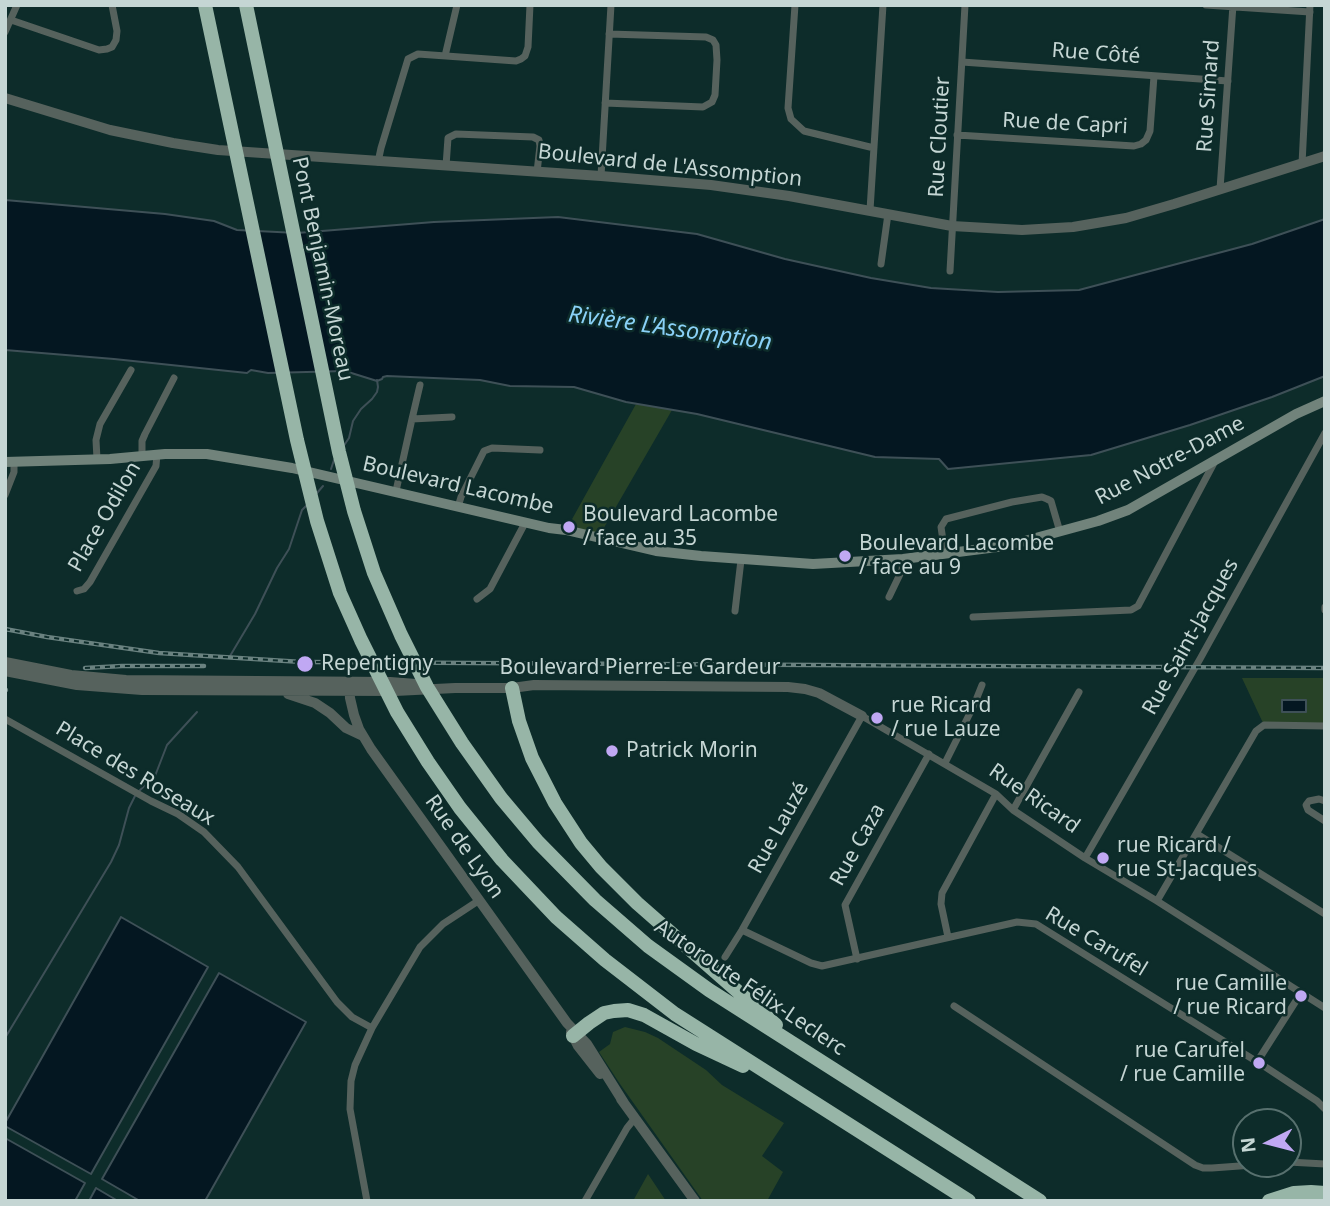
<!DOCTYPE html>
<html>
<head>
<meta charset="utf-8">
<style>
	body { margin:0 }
	#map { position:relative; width:1330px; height:1206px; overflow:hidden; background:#0d2c2a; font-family:"Noto Sans",sans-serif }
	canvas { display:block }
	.frame { position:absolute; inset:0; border:7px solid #c5d6d4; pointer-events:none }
	.north { position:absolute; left:1232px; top:1108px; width:70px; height:70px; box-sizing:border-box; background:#0d2c2a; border:2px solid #57706e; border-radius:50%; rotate:264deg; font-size:19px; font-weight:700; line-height:28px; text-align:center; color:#c5d6d4 }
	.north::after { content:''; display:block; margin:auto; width:24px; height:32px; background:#c0a8f3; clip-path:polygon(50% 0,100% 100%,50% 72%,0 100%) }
</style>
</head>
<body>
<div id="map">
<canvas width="1330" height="1206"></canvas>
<div class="frame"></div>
<div class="north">N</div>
</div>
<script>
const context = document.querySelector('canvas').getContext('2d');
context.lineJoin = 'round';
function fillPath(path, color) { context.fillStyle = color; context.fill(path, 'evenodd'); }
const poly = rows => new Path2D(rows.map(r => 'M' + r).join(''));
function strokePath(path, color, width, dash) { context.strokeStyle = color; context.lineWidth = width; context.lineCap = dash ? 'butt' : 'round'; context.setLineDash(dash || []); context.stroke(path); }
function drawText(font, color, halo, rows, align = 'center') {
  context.font = font + ' "Noto Sans",sans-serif'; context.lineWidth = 5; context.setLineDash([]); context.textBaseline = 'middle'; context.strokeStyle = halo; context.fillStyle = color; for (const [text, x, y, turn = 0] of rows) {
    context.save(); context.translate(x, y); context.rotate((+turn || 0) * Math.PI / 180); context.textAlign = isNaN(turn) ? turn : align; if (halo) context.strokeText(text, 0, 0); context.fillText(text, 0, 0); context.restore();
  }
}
fillPath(poly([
	[636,404,672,410,598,538,566,530],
	[1242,678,1325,678,1325,723,1263,723],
	[625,1027,645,1032,658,1038,706,1070,722,1085,784,1123,762,1156,783,1172,767,1201,703,1201,620,1084,599,1052,610,1044,613,1032],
	[648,1174,666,1201,633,1201]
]), '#274227');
const water = poly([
	[5,200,165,214,214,221,237,230,297,233,434,222,558,217,697,234,785,259,871,278,931,288,998,292,1079,290,1252,244,1325,219,1325,376,1272,397,1190,425,1091,455,948,469,939,459,875,457,697,414,626,402,574,387,510,386,480,380,387,376,383,377,382,379,377,381,345,371,268,373,251,370,247,373,114,359,5,350,5,200],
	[1282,700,1306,700,1306,712,1282,712,1282,700],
	[121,917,208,967,91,1174,5,1126,5,1123,121,917],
	[219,973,306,1022,205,1201,140,1201,102,1179,219,973],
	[5,1138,85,1183,75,1201,5,1201,5,1138],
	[96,1188,118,1201,89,1201,96,1188]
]);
fillPath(water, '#041721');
strokePath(water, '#3e5057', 2);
strokePath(poly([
	[343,447,349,438,353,421,361,409,372,399,377,392,378,387,377,380],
	[331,469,334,460],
	[317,493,323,486],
	[230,656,255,614,277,568,289,549,302,510,307,505],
	[138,792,155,776,167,745,197,712],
	[5,1038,111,862,119,845,129,808,135,796]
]), '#3e5057', 2);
strokePath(poly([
	[795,5,788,108,791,119,804,131,874,148],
	[1206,5,1310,12],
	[11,20,99,50,107,49,112,47,116,40,117,31,112,5],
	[5,32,17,5],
	[445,56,457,5],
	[962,62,1228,81],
	[605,103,703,107,712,102,715,95,717,60,716,45,713,40,706,37,609,34],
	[957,135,1134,146,1141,144,1146,140,1150,131,1154,76],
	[378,162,381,148,408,59,418,54,516,61,521,59,525,56,528,47,530,5],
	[1302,164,1310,5],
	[446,166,448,138,456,134,533,137,539,140,540,146,537,172],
	[601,176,611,5],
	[1220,189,1233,5],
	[870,210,883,5],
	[881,264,888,214],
	[950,271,965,5],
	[412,419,420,385],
	[142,456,142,441,145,434,174,378],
	[97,459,96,440,100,424,131,370],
	[396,491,412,419,452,417],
	[5,495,14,472,14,461],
	[458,507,461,497,484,451,492,448,540,450],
	[945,554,941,527,946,519,1012,502,1042,497,1047,499,1051,501,1060,532],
	[77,591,84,589,90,582,156,466,157,454],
	[889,597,902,570,903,559],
	[477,599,490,589,525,523],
	[1325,607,1325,610],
	[735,611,741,560],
	[973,617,1131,610,1138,606,1215,461],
	[5,719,151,801,178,814,204,832,238,867,337,1002,352,1017,372,1028],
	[945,763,974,705,982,685],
	[1325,801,1319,799,1309,801,1306,805,1308,810,1325,821],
	[1013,810,1079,692],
	[1197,834,1325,914],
	[1085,858,1200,659,1325,433],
	[1157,901,1256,731,1264,725,1325,726],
	[742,930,811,963,822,966,1017,922,1036,924,1267,1068,1317,1101,1325,1109],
	[948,937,941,904,942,893,996,794],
	[725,957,742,930,862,716,996,794,1013,810,1085,858,1157,901,1325,1008],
	[857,959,845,905,929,754],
	[954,1006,1195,1165,1203,1168,1212,1168,1267,1164],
	[1257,1062,1301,993],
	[1288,1162,1325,1164],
	[367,1201,350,1109,351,1081,355,1065,372,1028,420,947,443,924,478,901],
	[585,1201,627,1128,635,1118]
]), '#56625d', 7);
strokePath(poly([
	[5,98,110,130,173,143,218,150,601,176,711,185,789,196,952,226,1022,230,1073,227,1126,218,1174,204,1325,156],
	[5,662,71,675,126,680,390,682,416,684],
	[5,671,77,685,142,690,395,691,455,688,512,688,534,685,788,687,805,689,819,693,862,716],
	[349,682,350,698,354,715,359,729,371,749,567,1023,587,1044,624,1103],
	[288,694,315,703,330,713,346,728,363,736],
	[571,1032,578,1046,600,1074],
	[621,1099,695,1201]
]), '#56625d', 10);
strokePath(poly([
	[5,462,110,459,165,454,207,454,292,468,549,528,566,530,656,551,701,556,813,564,903,559,997,547,1021,542,1098,521,1128,510,1296,414,1325,401]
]), '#71837b', 10);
strokePath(poly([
	[205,5,297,440,317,521,340,593,361,640,397,712,428,762,460,808,502,860,556,917,605,960,675,1014,969,1201],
	[246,5,339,452,354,511,374,573,401,635,427,687,462,743,501,798,538,842,595,900,648,946,709,990,1040,1201],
	[512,688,519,721,532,758,555,803,581,843,601,867,637,903,776,1025],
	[573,1036,589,1023,604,1013,614,1011,628,1010,644,1015,696,1044,743,1066],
	[1269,1201,1294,1193,1311,1192,1325,1193]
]), '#97b5a7', 14);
const rail = poly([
	[5,629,47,637,159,653,302,662],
	[306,662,1325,668],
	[85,668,122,666,204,666],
	[5,690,6,690]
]);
strokePath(rail, '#6a8280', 4.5);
strokePath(rail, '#0d2c2a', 2, [5]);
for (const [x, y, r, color] of [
	[569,527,7,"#c0a8f3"],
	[845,556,7,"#c0a8f3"],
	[305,664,9,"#c0a8f3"],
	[877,718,7,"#c0a8f3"],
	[612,751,7,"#c0a8f3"],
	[1103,858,7,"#c0a8f3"],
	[1301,996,7,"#c0a8f3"],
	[1259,1063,7,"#c0a8f3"]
]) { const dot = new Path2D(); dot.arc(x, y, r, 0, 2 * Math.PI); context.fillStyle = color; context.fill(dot); strokePath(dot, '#0d2c2a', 2.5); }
drawText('21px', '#c5d6d4', '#0d2c2a', [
	["Rue Côté",1096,54,4],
	["Rue Simard",1209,96,-86],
	["Rue de Capri",1065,124,3],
	["Rue Cloutier",940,137,-87],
	["Boulevard de L'Assomption",670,166,6],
	["Pont Benjamin-Moreau",322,269,78],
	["Rue Notre-Dame",1170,461,-28],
	["Boulevard Lacombe",458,486,13],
	["Place Odilon",105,517,-60],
	["Rue Saint-Jacques",1191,637,-61],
	["Boulevard Pierre-Le Gardeur",640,668],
	["Place des Roseaux",135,774,31],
	["Rue Ricard",1034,799,35],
	["Rue Lauzé",779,828,-61],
	["Rue Caza",858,845,-61],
	["Rue de Lyon",464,847,55],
	["Rue Carufel",1096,942,31],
	["Autoroute Félix-Leclerc",750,988,34]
]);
drawText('21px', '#c5d6d4', '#0d2c2a', [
	["Boulevard Lacombe",583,515],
	["/ face au 35",583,539],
	["Boulevard Lacombe",859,544],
	["/ face au 9",859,568],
	["Repentigny",321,664],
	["rue Ricard",891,706],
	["/ rue Lauze",891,730],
	["Patrick Morin",626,751],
	["rue Ricard /",1117,846],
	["rue St-Jacques",1117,870],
	["rue Camille",1287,984,"right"],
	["/ rue Ricard",1287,1008,"right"],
	["rue Carufel",1245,1051,"right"],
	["/ rue Camille",1245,1075,"right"]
], 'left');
drawText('italic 23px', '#8ad1f7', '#0d2c2a', [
	["Rivière L'Assomption",670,329,8]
]);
</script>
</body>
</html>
